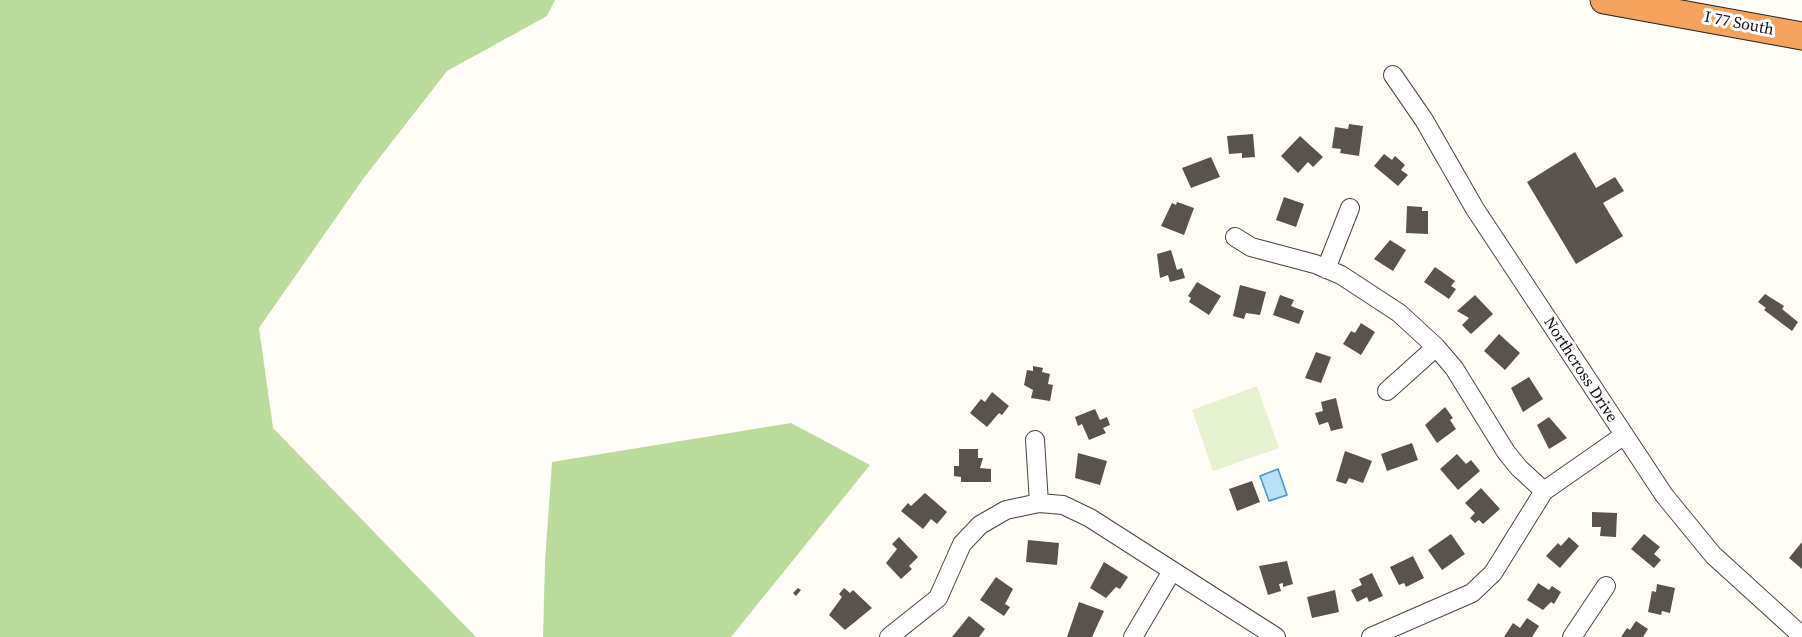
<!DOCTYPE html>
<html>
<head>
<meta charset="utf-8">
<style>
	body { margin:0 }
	canvas { display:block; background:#fffdf5 }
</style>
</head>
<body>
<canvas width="1802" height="637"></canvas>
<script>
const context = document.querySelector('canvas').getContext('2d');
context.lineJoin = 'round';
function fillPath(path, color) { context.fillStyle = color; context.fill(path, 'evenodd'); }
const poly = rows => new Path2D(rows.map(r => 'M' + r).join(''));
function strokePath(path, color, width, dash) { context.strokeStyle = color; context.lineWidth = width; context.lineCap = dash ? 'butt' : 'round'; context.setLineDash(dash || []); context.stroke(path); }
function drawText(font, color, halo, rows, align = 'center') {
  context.font = font + ' "Source Serif 4",serif'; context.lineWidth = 6; context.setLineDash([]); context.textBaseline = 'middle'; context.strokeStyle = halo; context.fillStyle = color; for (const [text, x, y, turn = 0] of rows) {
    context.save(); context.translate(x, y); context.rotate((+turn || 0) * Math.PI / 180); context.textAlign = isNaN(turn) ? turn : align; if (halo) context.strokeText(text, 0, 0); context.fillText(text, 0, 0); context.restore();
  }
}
fillPath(poly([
	[0,0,555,0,547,16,447,71,363,179,259,328,273,428,476,637,0,637],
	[791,423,870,465,731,637,543,637,545,561,552,462]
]), '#b9dc9c');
fillPath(poly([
	[1257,386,1279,448,1213,471,1192,410]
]), '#e6f2cf');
const water = poly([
	[1278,469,1287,495,1269,501,1260,476,1278,469]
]);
fillPath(water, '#b9e0f7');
strokePath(water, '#3f96cf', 1.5);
fillPath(poly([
	[1349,124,1363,126,1359,156,1340,153,1341,149,1332,148,1335,127,1348,129],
	[1253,134,1255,157,1242,158,1242,153,1229,154,1227,136],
	[1300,136,1323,157,1313,167,1308,162,1298,173,1281,156],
	[1575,152,1596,188,1615,177,1624,191,1603,203,1623,236,1576,264,1527,182],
	[1384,154,1392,160,1395,156,1405,165,1401,170,1408,175,1398,186,1374,166],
	[1211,157,1220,177,1191,188,1182,168],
	[1284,197,1304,204,1296,227,1276,220],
	[1177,202,1194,208,1184,235,1161,226,1172,203,1176,205],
	[1407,206,1422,207,1422,211,1428,211,1428,234,1406,233],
	[1390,240,1406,250,1393,271,1374,259],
	[1171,250,1177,270,1182,268,1185,278,1170,282,1168,275,1160,278,1157,254],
	[1435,267,1455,281,1451,286,1456,289,1449,299,1424,282],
	[1197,282,1221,296,1209,315,1189,302,1191,298,1188,296],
	[1240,285,1266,292,1260,315,1246,313,1244,319,1233,316],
	[1765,294,1784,306,1782,309,1798,322,1792,331,1764,310,1766,308,1758,302],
	[1280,295,1294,300,1291,306,1304,311,1299,324,1273,315],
	[1475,295,1493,314,1471,334,1462,325,1469,318,1457,311],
	[1361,323,1375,332,1361,355,1343,344,1351,331,1355,333],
	[1499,334,1520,353,1505,370,1484,351],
	[1316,352,1331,357,1321,383,1305,378],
	[1033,366,1043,368,1042,372,1050,374,1048,384,1053,385,1050,401,1031,398,1033,390,1024,385,1027,370,1033,371],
	[1529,377,1543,399,1523,412,1511,388],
	[992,392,1009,406,1002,415,999,413,987,427,970,413,981,399,985,402],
	[1336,398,1343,428,1331,431,1328,422,1319,425,1315,413,1323,411,1321,402],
	[1445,407,1453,418,1450,420,1456,429,1437,443,1425,425],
	[1095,409,1100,420,1107,417,1110,425,1103,428,1106,433,1089,440,1082,424,1078,426,1075,417],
	[1549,417,1567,438,1549,449,1537,425],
	[1412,443,1418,460,1387,471,1381,454],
	[959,449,978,449,978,458,983,458,980,468,991,469,991,482,961,482,961,477,954,476,954,466,959,466],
	[1345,451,1372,461,1363,483,1349,478,1346,484,1336,481],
	[1078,453,1107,461,1100,485,1075,478],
	[1457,454,1466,464,1471,460,1480,471,1458,490,1440,469],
	[1252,481,1260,502,1237,511,1229,489],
	[1481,488,1500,509,1483,524,1479,520,1475,523,1470,518,1475,513,1465,503],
	[925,493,947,512,937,524,931,519,923,529,901,511,908,503,911,506],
	[1592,512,1617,513,1616,537,1600,536,1601,527,1592,527],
	[1451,534,1465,554,1442,570,1428,550],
	[1644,534,1660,547,1654,554,1661,560,1654,568,1631,549],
	[899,537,918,557,909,566,912,569,901,579,886,563,897,549,892,544],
	[1569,537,1579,546,1560,568,1546,556,1558,543,1561,546],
	[1028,540,1059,543,1057,565,1026,562],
	[1802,542,1802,569,1789,558],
	[1413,556,1424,578,1406,587,1404,583,1399,585,1390,567],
	[1287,561,1293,584,1283,587,1283,583,1279,584,1281,591,1268,595,1259,566],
	[1104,562,1128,577,1120,589,1116,587,1106,598,1090,588],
	[1372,573,1383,596,1369,602,1367,597,1357,602,1351,590,1362,585,1359,579],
	[996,577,1013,589,1005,604,1010,607,1004,616,980,600],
	[1538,583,1549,590,1552,586,1561,592,1554,604,1551,602,1543,610,1527,600],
	[1657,584,1675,588,1670,613,1662,611,1661,615,1648,612,1652,591,1656,592],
	[798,588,801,590,796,596,793,593],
	[844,588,850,593,853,590,872,608,845,630,829,615,842,597,839,594],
	[1335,590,1339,612,1312,618,1307,597],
	[1079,602,1104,611,1092,637,1067,637],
	[969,616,985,629,979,637,952,637],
	[1527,618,1539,626,1532,637,1504,637,1513,623,1520,628],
	[1636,621,1648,629,1643,637,1621,637,1627,628,1630,630]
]), '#5a524d');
const minor = poly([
	[1393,75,1424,120,1475,209,1664,495,1713,555,1802,636],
	[1235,237,1251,247,1315,264,1341,275,1399,313,1436,347,1454,368,1506,452,1519,468,1544,491],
	[1326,269,1350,208],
	[1387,391,1436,347],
	[1035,440,1039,503],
	[889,637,938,598,962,544,980,525,1006,510,1039,503,1063,505,1090,518,1276,637],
	[1133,637,1172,571],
	[1371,637,1472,593,1493,573,1544,491,1623,436],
	[1572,637,1606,586]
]);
const highway = poly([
	[1604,0,1802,36]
]);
strokePath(minor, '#444', 20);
strokePath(highway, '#222', 29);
strokePath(minor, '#fff', 18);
strokePath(highway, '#f5a25d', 27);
drawText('16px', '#111', '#fff', [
	["I 77 South",1739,24,11],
	["Northcross Drive",1580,370,57]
]);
</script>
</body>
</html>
